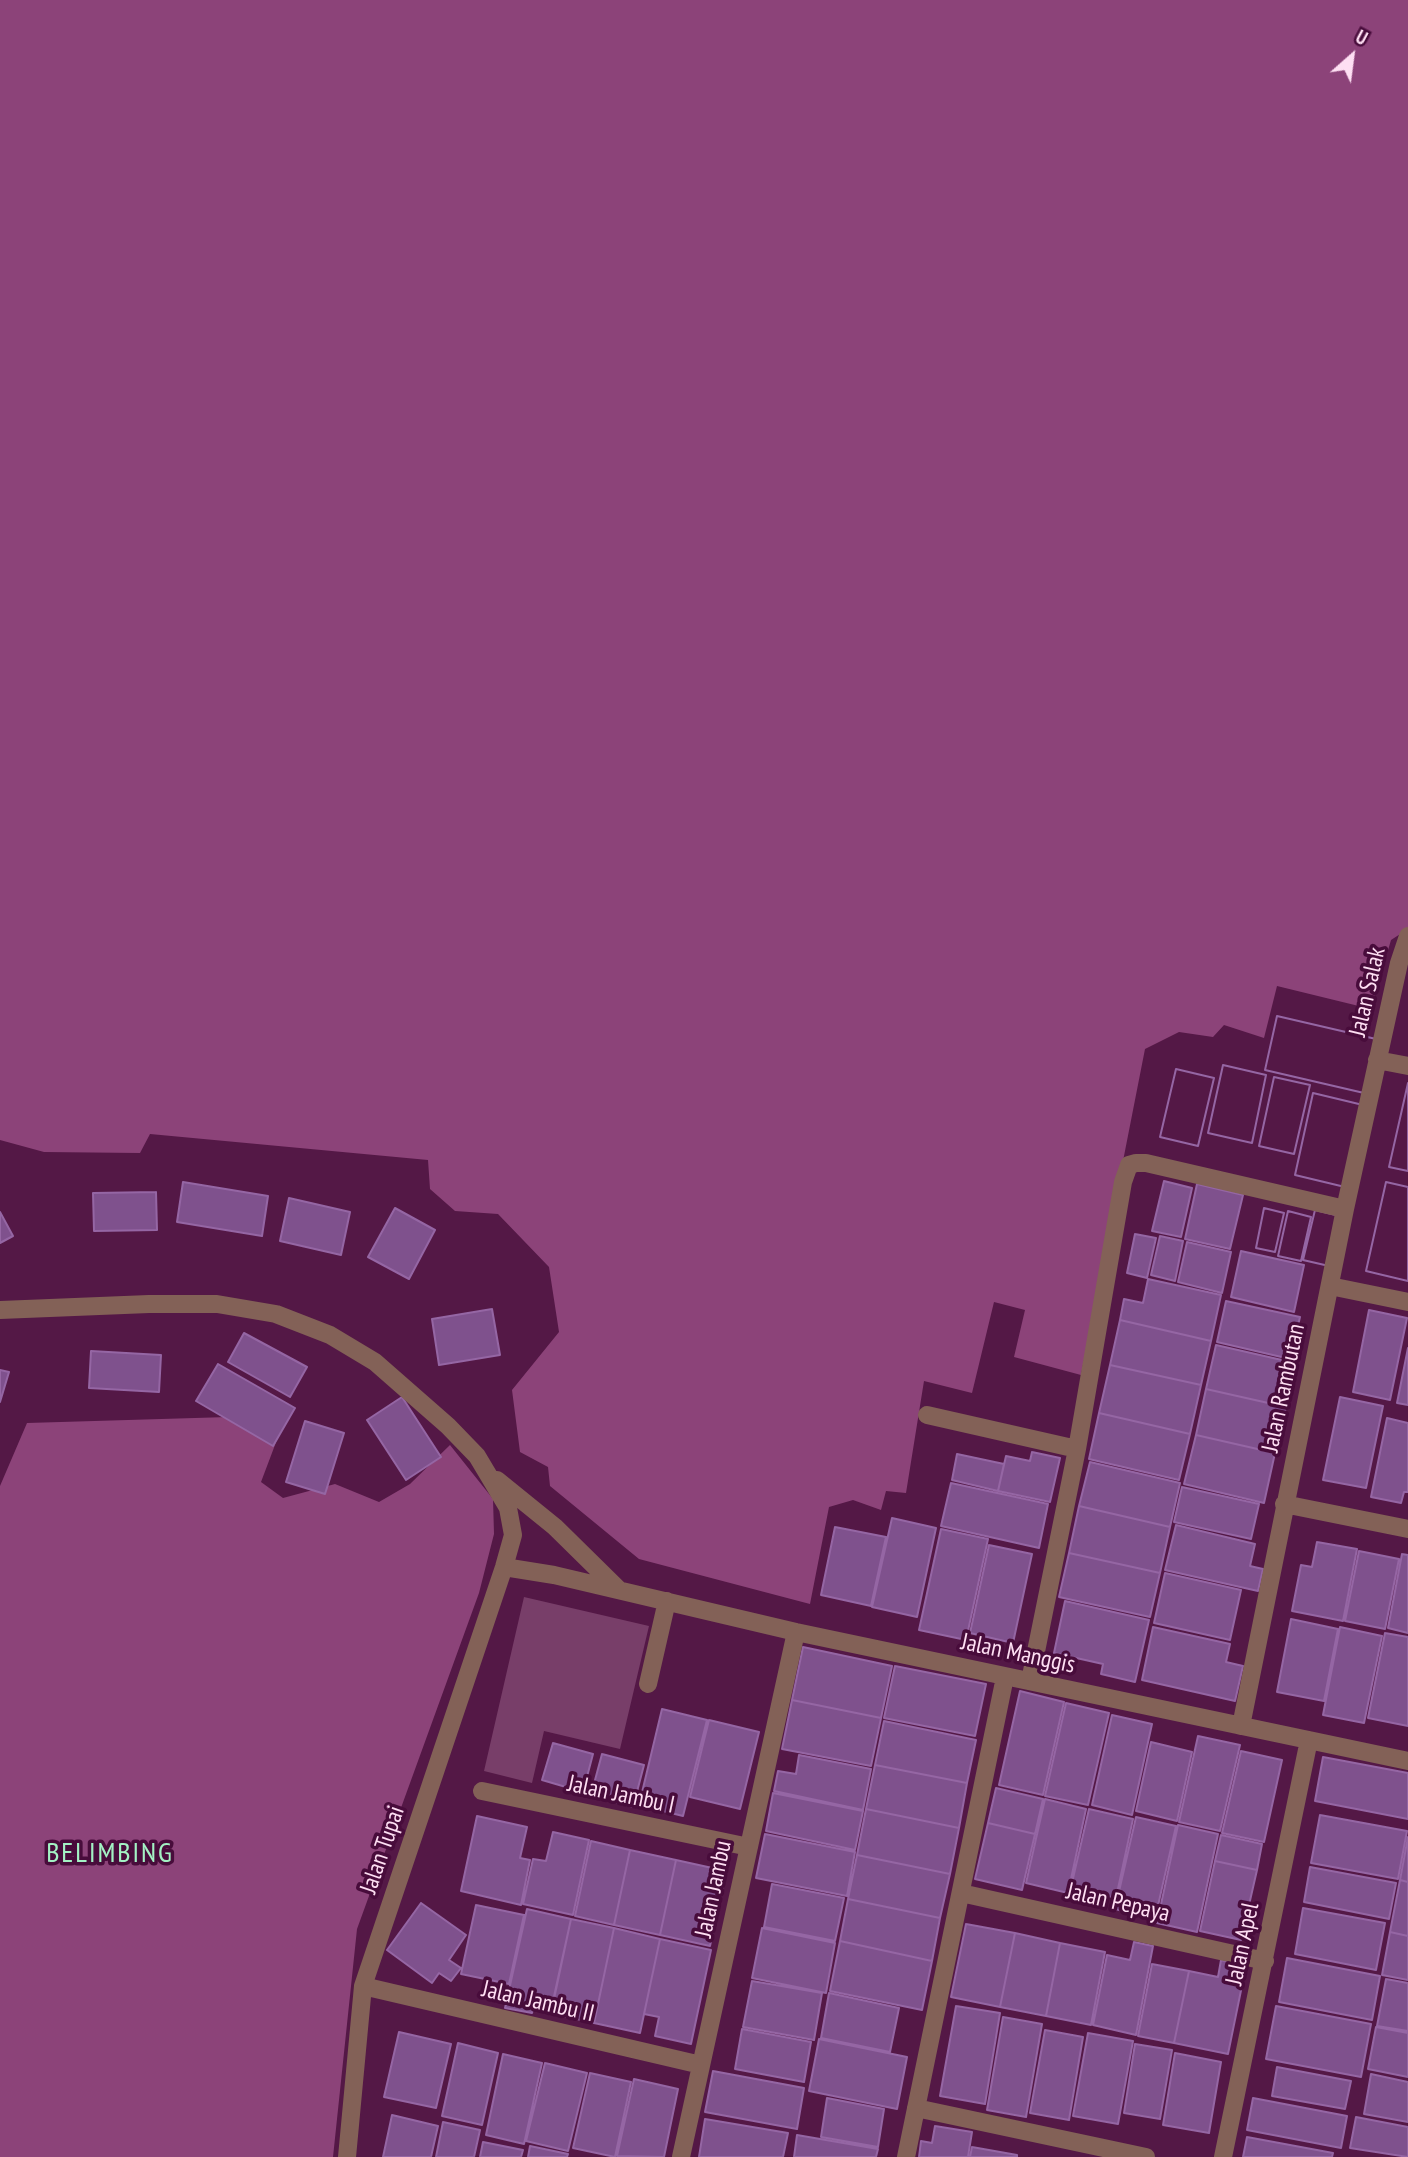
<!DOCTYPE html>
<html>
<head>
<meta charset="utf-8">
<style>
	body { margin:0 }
	#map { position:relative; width:1408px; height:2157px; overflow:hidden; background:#541846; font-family:"PT Sans Narrow",sans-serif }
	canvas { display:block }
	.north { position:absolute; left:1317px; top:21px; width:70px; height:70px; -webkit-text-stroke:5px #480c3b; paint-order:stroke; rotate:28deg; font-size:19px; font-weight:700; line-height:28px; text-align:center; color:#fedff3 }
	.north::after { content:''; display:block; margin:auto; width:24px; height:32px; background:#fedff3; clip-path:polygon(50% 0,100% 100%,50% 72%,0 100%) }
</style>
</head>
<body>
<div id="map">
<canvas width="1408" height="2157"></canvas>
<div class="north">U</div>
</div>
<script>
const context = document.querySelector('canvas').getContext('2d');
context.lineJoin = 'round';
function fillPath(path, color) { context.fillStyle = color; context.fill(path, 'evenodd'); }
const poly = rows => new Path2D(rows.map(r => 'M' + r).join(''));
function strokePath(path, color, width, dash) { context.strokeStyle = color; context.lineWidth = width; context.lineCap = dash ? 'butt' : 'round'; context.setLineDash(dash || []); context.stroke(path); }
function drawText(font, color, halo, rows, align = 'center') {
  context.font = font + ' "PT Sans Narrow",sans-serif'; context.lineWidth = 7; context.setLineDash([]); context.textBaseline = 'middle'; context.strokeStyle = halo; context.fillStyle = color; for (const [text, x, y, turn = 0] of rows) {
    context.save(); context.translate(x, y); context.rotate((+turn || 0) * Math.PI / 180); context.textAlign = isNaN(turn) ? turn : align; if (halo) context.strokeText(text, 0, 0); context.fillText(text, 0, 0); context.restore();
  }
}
fillPath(poly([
	[524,1597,649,1626,620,1749,544,1731,532,1783,484,1771]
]), '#783e69');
fillPath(poly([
	[0,0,1408,0,1408,929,1391,940,1371,1009,1277,986,1264,1038,1224,1025,1213,1037,1179,1032,1145,1049,1081,1375,1014,1357,1025,1310,994,1302,972,1393,924,1381,906,1493,886,1491,881,1510,853,1500,829,1507,810,1604,639,1559,550,1486,548,1467,520,1452,512,1390,559,1332,549,1267,498,1214,455,1211,430,1189,428,1160,150,1134,140,1153,44,1152,0,1140],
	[262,1416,278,1437,261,1482,283,1498,335,1484,379,1502,410,1484,450,1445,493,1499,494,1534,479,1593,357,1929,333,2157,0,2157,0,1486,27,1423]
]), '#8c4379');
const building = poly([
	[1277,1016,1376,1039,1364,1093,1265,1070,1277,1016],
	[1277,1016,1376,1039,1364,1093,1265,1070,1277,1016],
	[1223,1065,1266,1075,1252,1143,1208,1133,1223,1065],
	[1223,1065,1266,1075,1252,1143,1208,1133,1223,1065],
	[1176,1069,1214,1078,1198,1146,1160,1137,1176,1069],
	[1176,1069,1214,1078,1198,1146,1160,1137,1176,1069],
	[1274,1077,1310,1085,1294,1154,1259,1146,1274,1077],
	[1274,1077,1310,1085,1294,1154,1259,1146,1274,1077],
	[1408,1083,1408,1171,1389,1167,1408,1083],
	[1408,1083,1408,1171,1389,1167,1408,1083],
	[1313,1093,1363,1105,1345,1187,1295,1175,1313,1093],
	[1313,1093,1363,1105,1345,1187,1295,1175,1313,1093],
	[1164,1181,1192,1188,1181,1237,1152,1231,1164,1181],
	[183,1182,268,1196,262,1236,177,1222,183,1182],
	[1386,1182,1408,1187,1408,1281,1366,1271,1386,1182],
	[1386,1182,1408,1187,1408,1281,1366,1271,1386,1182],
	[1197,1184,1243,1195,1230,1249,1185,1239,1197,1184],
	[156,1192,157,1230,94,1231,93,1193,156,1192],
	[289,1198,350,1212,341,1255,280,1241,289,1198],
	[395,1208,435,1230,409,1279,368,1257,395,1208],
	[1264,1208,1284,1213,1275,1252,1256,1248,1264,1208],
	[1264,1208,1284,1213,1275,1252,1256,1248,1264,1208],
	[1315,1210,1340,1216,1329,1266,1303,1260,1315,1210],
	[1315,1210,1340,1216,1329,1266,1303,1260,1315,1210],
	[1288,1211,1311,1217,1301,1261,1278,1256,1288,1211],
	[1288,1211,1311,1217,1301,1261,1278,1256,1288,1211],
	[0,1212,13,1236,0,1243,0,1212],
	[1135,1234,1156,1238,1147,1278,1127,1273,1135,1234],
	[1160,1236,1183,1241,1175,1281,1151,1275,1160,1236],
	[1187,1242,1231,1252,1222,1293,1178,1282,1187,1242],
	[1241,1251,1304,1265,1294,1312,1231,1297,1241,1251],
	[1148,1279,1221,1295,1211,1341,1120,1320,1124,1299,1143,1303,1148,1279],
	[1226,1301,1300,1317,1290,1359,1217,1342,1226,1301],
	[492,1309,500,1355,439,1365,432,1319,492,1309],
	[1369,1310,1407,1318,1390,1400,1353,1392,1369,1310],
	[1120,1320,1211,1341,1201,1385,1110,1365,1120,1320],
	[244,1333,307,1367,290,1397,228,1362,244,1333],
	[1216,1345,1295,1363,1286,1407,1206,1389,1216,1345],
	[1408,1348,1408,1405,1397,1403,1408,1348],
	[91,1351,161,1355,159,1392,89,1388,91,1351],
	[218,1364,295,1408,273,1446,196,1401,218,1364],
	[1110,1365,1201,1385,1190,1434,1099,1413,1110,1365],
	[0,1370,9,1372,0,1402,0,1370],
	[1206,1389,1286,1407,1275,1453,1196,1435,1206,1389],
	[402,1397,441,1457,406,1480,367,1420,402,1397],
	[1340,1397,1383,1406,1366,1488,1323,1480,1340,1397],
	[1099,1413,1190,1434,1179,1480,1089,1459,1099,1413],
	[1387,1418,1408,1423,1408,1492,1404,1492,1401,1503,1371,1497,1387,1418],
	[305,1421,344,1433,325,1494,286,1482,305,1421],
	[1196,1435,1275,1453,1264,1503,1184,1484,1196,1435],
	[1032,1452,1060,1458,1050,1502,998,1491,1006,1456,1030,1461,1032,1452],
	[957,1454,1004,1464,998,1491,952,1480,957,1454],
	[1090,1462,1180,1483,1170,1527,1079,1506,1090,1462],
	[951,1483,1048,1504,1039,1548,941,1526,951,1483],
	[1182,1487,1259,1504,1251,1539,1174,1522,1182,1487],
	[1079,1506,1170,1527,1160,1573,1069,1553,1079,1506],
	[892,1518,936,1528,917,1617,872,1607,892,1518],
	[1176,1525,1255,1544,1250,1566,1263,1569,1258,1591,1165,1570,1176,1525],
	[835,1527,886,1537,871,1606,821,1595,835,1527],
	[941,1529,988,1539,966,1640,919,1630,941,1529],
	[1317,1542,1357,1549,1343,1621,1292,1611,1301,1565,1312,1567,1317,1542],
	[989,1545,1032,1554,1013,1643,970,1633,989,1545],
	[1359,1551,1399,1559,1385,1629,1345,1621,1359,1551],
	[1069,1553,1160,1573,1150,1617,1059,1597,1069,1553],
	[1402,1554,1408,1555,1408,1633,1388,1628,1402,1554],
	[1165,1573,1241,1590,1230,1640,1154,1623,1165,1573],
	[1065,1601,1149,1620,1135,1682,1101,1674,1103,1664,1054,1653,1065,1601],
	[1291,1619,1338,1629,1324,1701,1277,1692,1291,1619],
	[1153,1627,1230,1644,1226,1662,1243,1666,1235,1701,1142,1680,1153,1627],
	[1340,1627,1382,1636,1364,1723,1323,1715,1340,1627],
	[1385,1633,1408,1637,1408,1726,1368,1718,1385,1633],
	[803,1647,892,1666,881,1718,792,1700,803,1647],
	[895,1666,986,1684,975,1736,884,1718,895,1666],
	[1020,1691,1064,1702,1043,1795,999,1785,1020,1691],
	[792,1700,881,1718,871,1766,782,1749,792,1700],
	[1066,1703,1109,1713,1088,1805,1045,1796,1066,1703],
	[662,1709,707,1720,683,1816,639,1805,662,1709],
	[1112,1715,1152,1724,1132,1815,1092,1805,1112,1715],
	[709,1720,759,1732,740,1809,690,1797,709,1720],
	[884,1721,976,1740,967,1783,875,1765,884,1721],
	[1198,1736,1240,1745,1220,1831,1179,1822,1198,1736],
	[1151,1742,1192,1752,1177,1821,1136,1811,1151,1742],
	[553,1743,593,1754,583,1792,542,1780,553,1743],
	[1241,1751,1282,1760,1264,1842,1222,1833,1241,1751],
	[602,1754,644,1765,633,1807,591,1795,602,1754],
	[799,1755,871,1769,863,1810,774,1791,778,1771,796,1774,799,1755],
	[1323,1757,1408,1773,1408,1819,1315,1801,1323,1757],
	[875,1765,967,1783,959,1828,866,1809,875,1765],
	[996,1788,1043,1799,1035,1834,988,1823,996,1788],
	[773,1793,863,1811,855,1850,766,1831,773,1793],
	[1045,1799,1086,1809,1068,1893,1026,1883,1045,1799],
	[866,1809,959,1828,950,1874,857,1855,866,1809],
	[1089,1809,1133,1819,1116,1898,1071,1887,1089,1809],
	[1320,1815,1407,1831,1398,1879,1311,1863,1320,1815],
	[477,1816,527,1827,520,1858,530,1860,521,1905,461,1891,477,1816],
	[1136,1817,1176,1826,1155,1919,1115,1909,1136,1817],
	[988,1823,1035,1834,1022,1890,975,1879,988,1823],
	[1178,1825,1218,1834,1197,1932,1157,1923,1178,1825],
	[553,1832,589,1840,573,1915,523,1904,533,1859,546,1861,553,1832],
	[765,1834,855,1852,847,1896,756,1878,765,1834],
	[1221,1835,1262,1844,1257,1870,1215,1861,1221,1835],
	[1408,1837,1408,1882,1400,1880,1408,1837],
	[591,1841,630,1850,614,1925,575,1916,591,1841],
	[630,1850,676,1860,660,1935,614,1925,630,1850],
	[857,1855,950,1874,940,1918,848,1899,857,1855],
	[676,1860,726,1871,710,1946,660,1935,676,1860],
	[1215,1861,1257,1870,1241,1940,1200,1931,1215,1861],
	[1310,1867,1396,1883,1389,1919,1304,1902,1310,1867],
	[1400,1880,1408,1882,1408,1936,1390,1932,1400,1880],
	[772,1884,844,1898,835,1941,764,1927,772,1884],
	[848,1899,940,1918,932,1961,840,1941,848,1899],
	[421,1903,466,1935,449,1960,461,1968,451,1981,439,1973,432,1983,387,1950,421,1903],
	[476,1905,524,1915,509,1984,461,1974,476,1905],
	[1303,1908,1385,1923,1376,1970,1295,1954,1303,1908],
	[527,1909,571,1919,553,2001,536,1997,532,2013,505,2008,527,1909],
	[571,1919,614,1928,594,2023,551,2013,571,1919],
	[966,1924,1015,1933,1000,2007,951,1997,966,1924],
	[614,1928,660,1939,640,2033,594,2023,614,1928],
	[762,1928,835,1943,826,1993,752,1978,762,1928],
	[1390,1932,1408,1936,1408,1980,1382,1975,1390,1932],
	[1015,1933,1060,1943,1046,2016,1000,2007,1015,1933],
	[660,1939,711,1950,691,2044,655,2036,659,2017,644,2014,660,1939],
	[840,1941,932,1961,922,2010,830,1991,840,1941],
	[1134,1942,1153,1946,1136,2035,1093,2025,1107,1955,1130,1960,1134,1942],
	[1060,1943,1105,1952,1091,2025,1046,2016,1060,1943],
	[1287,1958,1380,1976,1372,2020,1279,2002,1287,1958],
	[1221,1960,1246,1966,1228,2054,1174,2043,1189,1971,1218,1977,1221,1960],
	[1152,1964,1189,1971,1174,2043,1138,2036,1152,1964],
	[1386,1979,1408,1983,1408,2031,1377,2026,1386,1979],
	[752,1981,822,1993,814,2040,743,2027,752,1981],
	[829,1993,899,2008,890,2052,821,2038,829,1993],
	[956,2006,1000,2013,985,2104,940,2096,956,2006],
	[1276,2006,1371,2024,1361,2077,1266,2059,1276,2006],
	[1003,2017,1042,2024,1026,2117,987,2110,1003,2017],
	[1376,2027,1408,2033,1408,2077,1368,2069,1376,2027],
	[742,2029,811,2042,804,2082,735,2069,742,2029],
	[1045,2030,1083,2037,1069,2120,1030,2113,1045,2030],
	[399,2032,451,2044,436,2108,384,2097,399,2032],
	[1088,2033,1133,2041,1118,2124,1073,2116,1088,2033],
	[819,2039,907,2057,897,2109,809,2091,819,2039],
	[458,2043,498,2053,482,2125,442,2116,458,2043],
	[1135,2044,1172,2050,1160,2119,1124,2113,1135,2044],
	[1175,2053,1221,2062,1209,2133,1163,2125,1175,2053],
	[503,2054,542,2063,524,2144,486,2135,503,2054],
	[545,2063,587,2073,568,2151,526,2141,545,2063],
	[1277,2067,1351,2081,1345,2109,1272,2096,1277,2067],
	[713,2071,804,2088,797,2129,705,2112,713,2071],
	[590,2073,631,2082,615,2157,573,2148,590,2073],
	[1371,2074,1408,2082,1408,2122,1364,2114,1371,2074],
	[634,2079,678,2089,664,2157,617,2156,634,2079],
	[827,2098,884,2109,878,2147,821,2137,827,2098],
	[1253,2098,1347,2116,1341,2148,1247,2130,1253,2098],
	[392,2115,438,2126,431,2157,383,2157,392,2115],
	[1356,2117,1408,2127,1408,2157,1350,2148,1356,2117],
	[705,2119,788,2133,783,2157,699,2157,705,2119],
	[443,2122,480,2130,474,2157,436,2157,443,2122],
	[935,2126,972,2132,968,2157,919,2157,921,2141,932,2143,935,2126],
	[797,2135,878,2149,876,2157,794,2157,797,2135],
	[1247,2137,1333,2153,1332,2157,1243,2157,1247,2137],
	[483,2142,523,2150,521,2157,480,2157,483,2142],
	[530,2146,568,2154,567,2157,528,2157,530,2146],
	[972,2147,1017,2155,1017,2157,970,2157,972,2147]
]);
fillPath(building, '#7f518d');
strokePath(building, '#9566a4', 2);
strokePath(poly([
	[1377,1060,1408,1066],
	[1330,1286,1408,1302],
	[0,1310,149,1304,217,1304,276,1314,330,1335,375,1362,448,1426,477,1456,508,1508,513,1535,504,1567,363,1986,347,2157],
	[927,1415,1077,1449],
	[497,1480,555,1527,619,1590],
	[1284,1504,1408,1529],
	[504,1567,554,1575,796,1632,1408,1761],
	[1030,1681,1077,1449,1123,1182,1129,1165,1136,1163,1146,1163,1345,1209],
	[648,1684,667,1601],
	[1241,1726,1345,1209,1399,963,1408,936],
	[482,1791,749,1847],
	[961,1893,1265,1961],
	[363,1986,701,2065],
	[916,2108,1146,2157],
	[681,2157,796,1632],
	[906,2157,1005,1677],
	[1223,2157,1309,1740]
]), '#836157', 18);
drawText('24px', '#fedff3', '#480c3b', [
	["Jalan Salak",1368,992,-77],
	["Jalan Rambutan",1284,1388,-78],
	["Jalan Manggis",1018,1654,12],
	["Jalan Jambu I",621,1795,12],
	["Jalan Tupai",383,1850,-71],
	["Jalan Jambu",714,1889,-78],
	["Jalan Pepaya",1118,1903,13],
	["Jalan Apel",1243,1944,-78],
	["Jalan Jambu II",538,2002,13]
]);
context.letterSpacing = '2px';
drawText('28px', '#a3f2c4', '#480c3b', [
	["BELIMBING",110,1854]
]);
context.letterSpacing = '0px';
</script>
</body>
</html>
